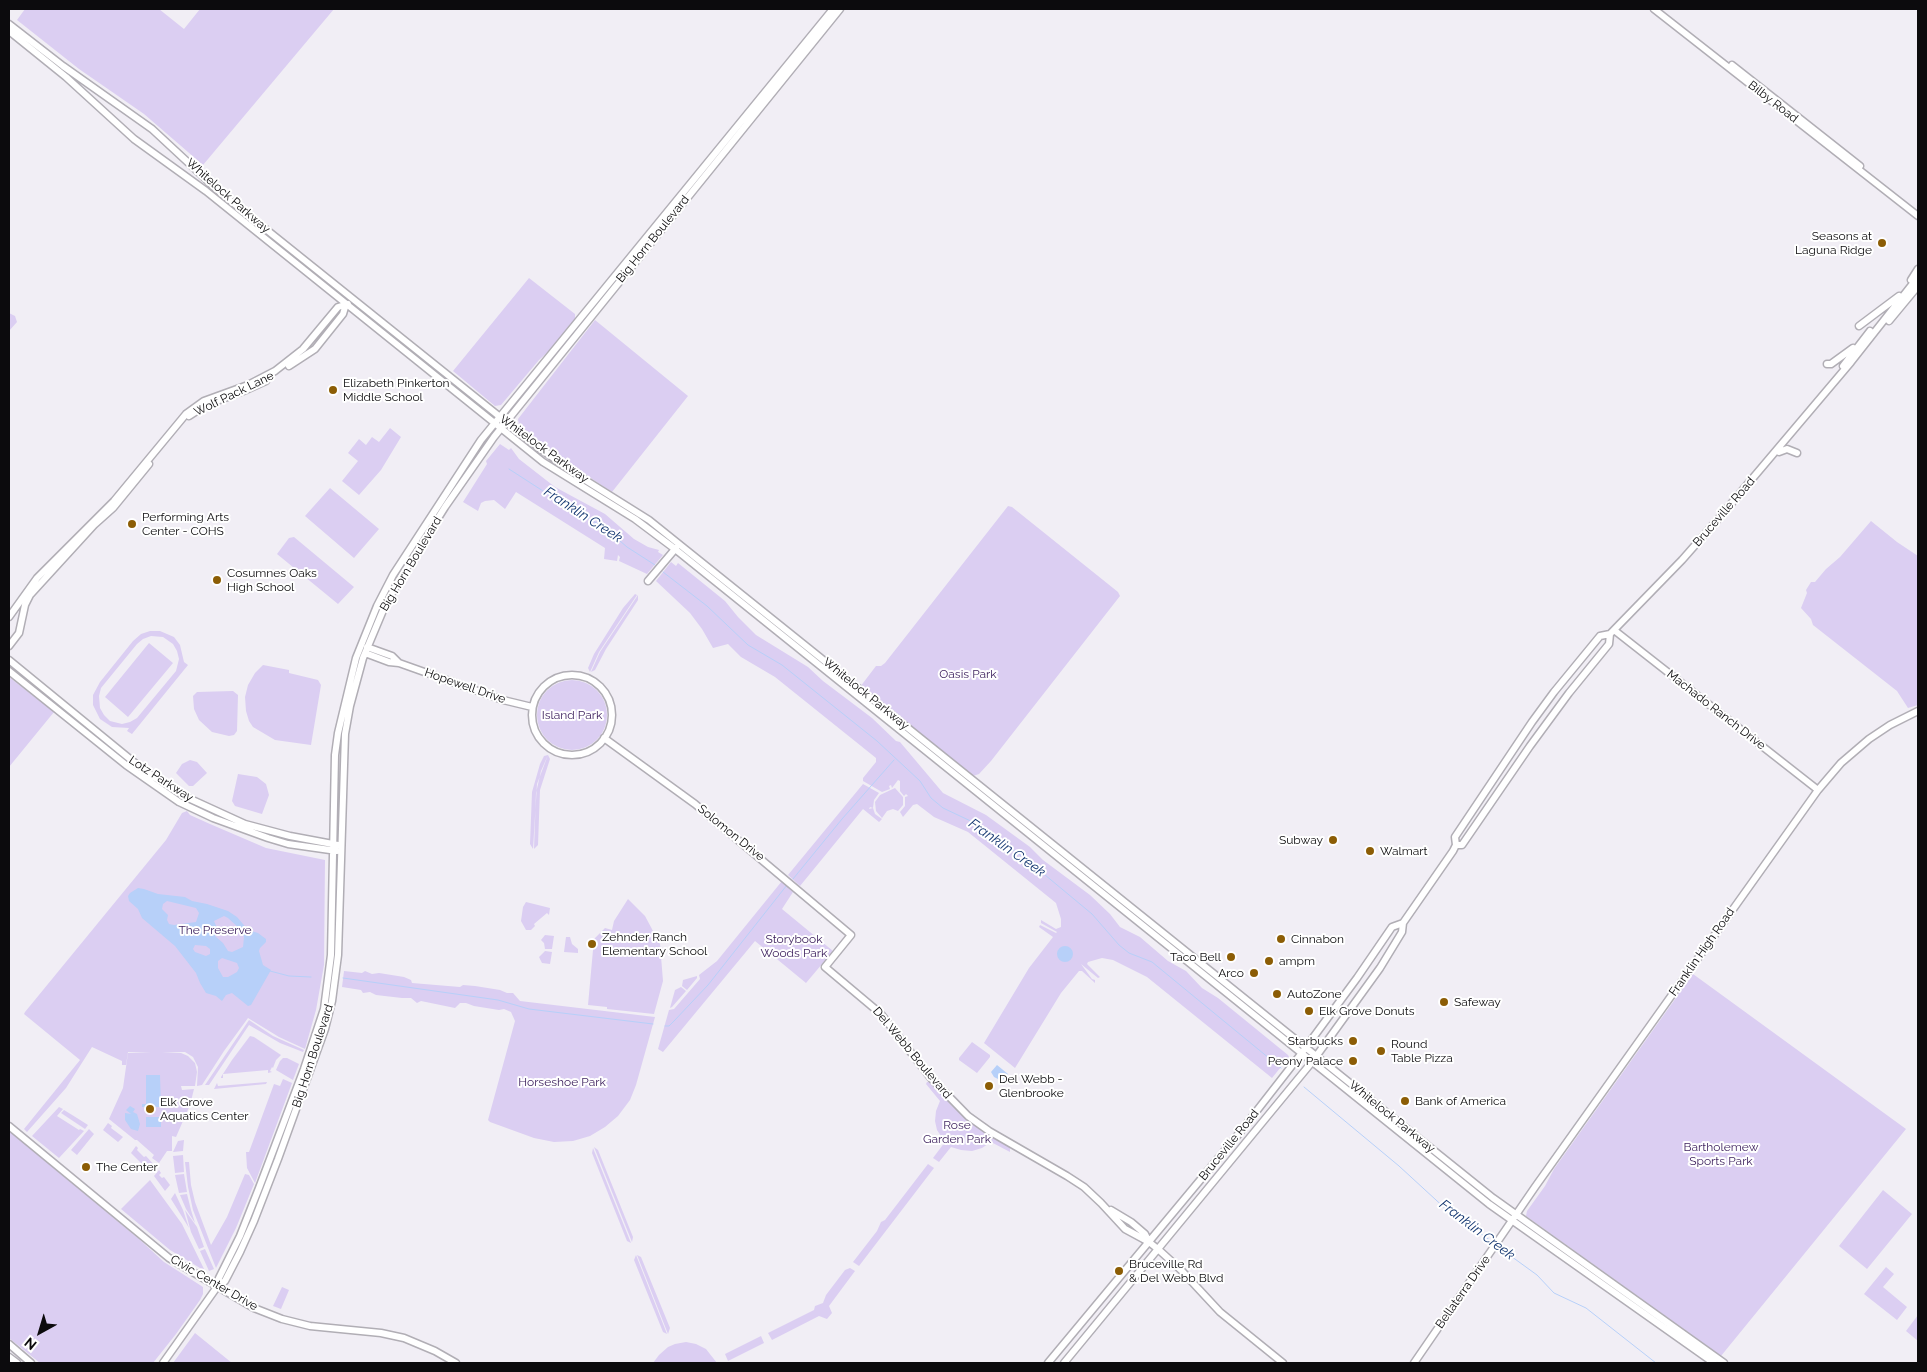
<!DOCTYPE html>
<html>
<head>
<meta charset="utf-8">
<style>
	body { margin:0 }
	#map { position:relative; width:1927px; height:1372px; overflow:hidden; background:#f1eef5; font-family:Raleway,sans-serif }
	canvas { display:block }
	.frame { position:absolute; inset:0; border:10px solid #0c0b0d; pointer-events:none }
	.north { position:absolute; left:15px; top:1307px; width:50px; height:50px; -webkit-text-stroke:4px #fff; paint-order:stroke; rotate:219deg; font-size:14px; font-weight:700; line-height:20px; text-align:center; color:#0c0b0d }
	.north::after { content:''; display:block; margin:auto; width:18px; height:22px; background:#0c0b0d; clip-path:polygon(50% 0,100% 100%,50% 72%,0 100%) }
</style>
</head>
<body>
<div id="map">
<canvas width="1927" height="1372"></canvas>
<div class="frame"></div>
<div class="north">N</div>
</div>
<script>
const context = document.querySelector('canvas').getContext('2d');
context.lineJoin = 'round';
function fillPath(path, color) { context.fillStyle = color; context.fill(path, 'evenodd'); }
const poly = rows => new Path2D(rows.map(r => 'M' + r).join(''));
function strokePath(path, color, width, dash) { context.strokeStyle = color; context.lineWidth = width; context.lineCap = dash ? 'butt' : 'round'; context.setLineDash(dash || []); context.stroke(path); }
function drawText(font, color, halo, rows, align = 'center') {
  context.font = font + ' Raleway,sans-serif'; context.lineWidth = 4; context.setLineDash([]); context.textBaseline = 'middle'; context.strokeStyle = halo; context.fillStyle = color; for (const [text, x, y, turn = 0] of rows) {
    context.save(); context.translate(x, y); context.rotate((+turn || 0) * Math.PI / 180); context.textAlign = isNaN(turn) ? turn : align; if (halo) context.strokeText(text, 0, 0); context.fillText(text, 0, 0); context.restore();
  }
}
fillPath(poly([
	[25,9,159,9,184,29,200,9,334,9,203,165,144,114,79,69,17,20],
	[529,278,575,314,575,321,552,348,539,360,501,405,495,406,453,371],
	[9,313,15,316,17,322,9,331],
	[595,320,688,396,612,492,580,471,541,443,519,425,518,419],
	[390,428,401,437,381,470,359,495,342,481,358,461,348,453,359,439,366,445,372,437,379,442],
	[500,444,509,450,511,448,519,459,555,487,605,514,634,539,648,547,659,550,658,552,663,555,647,574,619,561,620,557,618,555,617,561,604,559,605,548,516,492,505,509,494,500,485,501,481,503,478,511,463,502,487,464,486,461],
	[330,488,379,529,354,558,305,516],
	[1008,506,1012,507,1118,592,1120,596,991,761,979,774,973,776,860,687,876,666,881,666,885,663],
	[1871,521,1897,542,1918,556,1918,705,1908,708,1897,691,1813,625,1811,619,1801,608,1807,593,1806,590,1811,582,1815,582,1826,569,1840,557],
	[294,537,354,587,338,604,277,554,289,538],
	[671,562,676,566,678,563,725,601,738,617,756,635,808,667,823,681,872,718,896,741,900,742,943,793,986,815,1030,847,1043,860,1090,895,1110,914,1120,927,1140,937,1168,961,1186,971,1202,988,1218,998,1288,1055,1289,1057,1272,1078,1147,977,1113,960,1102,958,1088,962,1087,964,1100,977,1098,978,1081,964,1092,979,1095,980,1095,983,1082,971,1079,971,1061,993,1015,1068,984,1043,1029,968,1053,937,1039,927,1040,925,1056,933,1057,932,1041,923,1041,920,1056,929,1061,927,1061,919,1056,903,968,832,934,817,917,804,913,805,903,817,900,812,905,806,905,797,908,796,906,794,904,796,900,791,900,781,898,780,892,788,891,785,889,786,890,789,882,792,863,781,863,778,876,762,876,758,775,677,741,657,728,644,713,648,702,629,690,613,656,581],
	[635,594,637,595,599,652,590,672,588,668,594,654,623,608],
	[638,595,638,600,606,649,595,670,591,672,600,652],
	[150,631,160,631,174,637,180,645,184,662,188,665,132,734,127,731,129,728,112,727,100,719,93,705,93,695,100,682,133,641,141,634],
	[151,636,163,637,173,644,177,651,179,659,176,671,137,718,130,722,122,724,110,721,104,715,100,708,99,696,101,688,137,644,143,639],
	[149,643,173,663,128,717,105,697],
	[263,665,289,670,289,673,318,680,321,685,311,745,275,740,253,727,249,721,246,711,245,697,248,685,255,673],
	[9,677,54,712,9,767],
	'537 715a35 35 0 1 1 70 0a35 35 0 1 1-70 0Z',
	[233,691,238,695,237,731,234,735,229,736,212,732,199,720,194,709,193,696,197,692],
	[548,755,550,759,540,790,538,845,534,849,536,793,541,771],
	[548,755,537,784,533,849,530,844,532,792,540,764,544,756],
	[190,760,197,762,207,773,193,786,189,786,176,773,182,764],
	[238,774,257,777,266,784,269,795,262,814,235,806,232,801],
	[863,784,879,793,874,800,873,808,870,807,869,809,873,808,875,814,882,819,879,822,863,809,800,886,788,875],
	[895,788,903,797,903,805,898,811,893,809,887,811,882,818,876,811,875,802,880,795],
	[187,811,190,815,210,824,266,848,325,860,324,965,316,1010,305,1049,279,1037,248,1018,224,1051,202,1085,197,1086,198,1067,193,1057,185,1052,162,1052,181,1053,188,1056,195,1063,197,1072,195,1086,181,1086,182,1090,194,1089,190,1105,176,1137,172,1136,172,1151,167,1151,159,1163,152,1158,154,1155,137,1140,135,1140,109,1119,123,1088,128,1053,151,1052,128,1052,126,1065,122,1065,122,1061,92,1047,66,1088,27,1132,24,1129,80,1060,24,1014,25,1012,166,840,182,813],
	[782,881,793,892,782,909,833,951,806,983,755,941,663,1052,658,1049,669,1010,674,1009,700,979,699,975,717,961],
	[628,899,645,916,660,944,663,981,654,1014,607,1009,607,1007,588,1005,594,939,605,928,612,930,614,921],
	[526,902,550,908,549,915,547,913,534,924,535,926,531,930,526,930,521,921,523,907],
	[545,935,554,936,552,949,545,949,544,943,541,940],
	[566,937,570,937,572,944,578,949,578,953,564,952],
	[545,951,552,952,550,964,542,963,539,957],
	[344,971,362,973,365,971,372,974,379,973,404,977,411,980,412,983,460,987,463,985,475,986,500,990,507,993,513,993,520,1001,655,1017,636,1085,630,1100,618,1116,605,1127,590,1136,573,1141,554,1142,534,1138,490,1122,488,1120,515,1021,511,1012,504,1009,499,1010,474,1006,466,1003,460,1003,455,1008,421,1001,417,1003,411,998,402,998,376,995,370,992,363,993,361,990,342,987],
	[1693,974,1906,1129,1721,1356,1526,1216,1527,1211,1545,1186,1554,1169],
	[697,976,697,978,687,990,682,986,683,980],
	[681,987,686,991,672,1007,670,1008,675,990],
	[249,1020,273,1036,304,1050,303,1052,280,1043,249,1025,209,1085,205,1085],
	[250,1036,254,1037,281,1055,276,1060,273,1068,272,1067,270,1071,272,1072,268,1073,268,1070,223,1074,223,1078,221,1078,221,1077,232,1060],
	[972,1042,990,1055,990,1057,977,1073,959,1060,959,1058],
	[283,1058,287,1058,299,1064,293,1080,276,1070,280,1061],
	[283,1079,292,1083,255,1183,247,1168,246,1152,249,1152,274,1084,280,1086],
	[267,1082,266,1084,214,1089,217,1083,218,1086],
	[927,1082,931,1082,952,1106,968,1120,1010,1146,1010,1152,991,1142,982,1148,972,1151,961,1150,951,1147,939,1162,933,1158,945,1142,937,1130,935,1121,936,1111,940,1101,926,1084],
	[59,1107,63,1109,57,1116,79,1130,80,1129,84,1131,59,1158,32,1136],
	[64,1110,77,1118,88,1125,85,1129,61,1113],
	[108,1123,112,1126,111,1128,123,1137,118,1142,103,1130],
	[89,1129,94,1134,77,1155,71,1150],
	[9,1131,139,1239,164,1262,203,1287,203,1294,200,1300,176,1334,153,1363,40,1363,9,1338],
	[184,1140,183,1151,173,1152,178,1141],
	[136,1146,138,1148,137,1150,144,1157,146,1156,156,1167,151,1173,131,1153],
	[594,1147,598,1150,633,1237,632,1242],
	[593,1148,631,1243,627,1241,592,1153],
	[183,1155,184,1172,175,1173,173,1156],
	[185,1162,189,1162,191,1185,195,1202,211,1245,227,1217,245,1174,249,1175,254,1184,236,1228,216,1268,193,1210,188,1187],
	[928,1164,934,1168,859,1266,853,1262,877,1231,881,1222,885,1220],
	[159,1170,161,1173,159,1175,162,1178,164,1177,170,1185,165,1191,154,1176],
	[184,1174,187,1192,179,1193,175,1175],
	[150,1180,182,1224,205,1271,170,1250,121,1209],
	[1883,1190,1912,1214,1867,1269,1839,1246],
	[175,1193,183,1210,189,1228,171,1199],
	[187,1194,191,1210,195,1223,186,1209,180,1195],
	[185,1210,197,1227,204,1247,199,1249,191,1232],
	[205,1249,214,1269,209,1271,200,1251],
	[636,1255,667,1334,663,1332,634,1260],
	[637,1255,641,1257,670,1328,668,1334],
	[1886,1267,1894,1274,1883,1287,1907,1307,1897,1320,1864,1294],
	[850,1268,855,1271,829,1306,832,1313,827,1319,819,1316,772,1340,768,1333,814,1310,815,1306,823,1303,826,1295,845,1270],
	[282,1287,289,1290,281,1309,273,1306],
	[1918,1315,1918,1341,1906,1331],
	[195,1333,232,1363,173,1363],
	[761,1336,764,1343,728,1361,725,1354],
	[686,1342,696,1344,706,1349,717,1363,653,1363,659,1355,668,1347,675,1344]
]), '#dbcef2');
fillPath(poly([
	[138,888,144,889,158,894,185,897,192,901,207,904,228,911,237,917,248,930,258,933,266,939,266,942,260,948,259,951,263,965,271,970,251,1005,248,1006,232,993,226,995,222,1001,216,996,206,993,200,983,196,973,175,946,142,918,138,909,129,901,128,896,130,893],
	[167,901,196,908,199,913,196,922,174,925,169,924,167,920,168,915,162,909,163,904],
	[224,916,228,918,240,929,244,937,243,947,232,952,228,951,223,943,215,936,217,928,214,921],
	[195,945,206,946,210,949,210,954,206,956,195,952,193,949],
	[222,958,237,963,239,968,237,972,228,977,223,977,218,968,218,961],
	'1057 954a8 8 0 1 1 16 0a8 8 0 1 1-16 0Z',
	[997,1065,1008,1074,1002,1081,994,1077,991,1072],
	[146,1075,160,1075,161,1107,142,1107,142,1104,146,1104],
	[130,1106,135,1109,133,1112,137,1114,140,1124,138,1131,131,1129,125,1120,125,1113,131,1114,126,1110],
	[146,1117,161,1117,161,1127,146,1127]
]), '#b7d0f9');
strokePath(poly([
	[509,469,560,502,605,528,627,547,655,565],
	[663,572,707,606,748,645,782,665,877,741,920,781,931,798,943,808,977,824,1027,860,1092,914,1119,945,1129,953,1152,962,1281,1068],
	[793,879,842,819,894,760],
	[270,971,289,976,311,977],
	[343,978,498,1000,529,1009,653,1024],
	[665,1026,669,1026,674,1021,708,985,787,885],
	[1304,1087,1399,1166,1448,1211,1494,1243],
	[1497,1246,1537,1275,1554,1293,1586,1308,1656,1363]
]), '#b7d0f9', 1);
const secondary = poly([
	[1654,9,1918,216],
	[9,24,63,66,152,129,222,194,525,437,574,473,649,520,1493,1198,1724,1363],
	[9,31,66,77,134,139,206,191,543,462,635,519,675,549,1489,1204,1714,1363],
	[1732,65,1860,166],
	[1911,280,1918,269],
	[1889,321,1918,286],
	[1859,326,1899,296],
	[1827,364,1831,364,1853,348],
	[289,366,315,349,343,314,346,304],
	[1843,366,1870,331],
	[189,416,206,405,246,390,266,381],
	[1779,452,1787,449,1797,453],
	[648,581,676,548],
	[9,617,37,578,114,501,186,414,204,401,248,385,275,371,303,349,338,307,348,304],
	[1614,630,1818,790],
	[9,646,19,633,25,605,30,595,94,525,113,508,149,464],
	[367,647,392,656,399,663],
	[365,653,389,662,399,663,503,700,532,707],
	[9,660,130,759,152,776,186,797,245,824,290,836,338,845],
	[9,671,126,765,179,802,213,818,268,838,288,844,337,851],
	'532 715a40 40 0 1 1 80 0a40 40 0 1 1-80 0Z',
	[604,738,695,804,851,935,825,967,881,1014,930,1077,968,1116,989,1131,1067,1176,1084,1187,1101,1203,1125,1229,1149,1242,1159,1250,1181,1270,1220,1312,1283,1363],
	[1456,845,1462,845,1530,746,1569,693,1609,644,1610,634,1682,560,1719,518,1851,362,1918,277],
	[9,1126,169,1258,254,1308,282,1319,310,1326,381,1333,404,1338,435,1351,456,1363],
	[1111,1210,1131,1222,1145,1234,1149,1242],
	[217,1287,219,1278,240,1236,259,1188,304,1069,324,1009,331,955,335,755,338,733,356,658,377,606,393,575,481,440,833,9],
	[9,1344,31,1363],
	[9,1357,17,1363],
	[163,1363,217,1287,225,1281,240,1252,254,1221,278,1159,325,1029,332,1001,338,955,345,734,350,706,363,658,384,608,399,580,445,507,494,437,840,9],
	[1048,1363,1241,1131,1301,1054,1357,978,1392,927,1403,923],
	[1064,1363,1312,1062,1380,968,1402,932,1403,923,1453,851,1456,845,1455,837,1532,722,1554,692,1600,636,1610,634],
	[1414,1363,1535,1187,1818,790,1841,763,1869,739,1890,725,1918,711]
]);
strokePath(secondary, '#b1aeb5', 9);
strokePath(secondary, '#fff', 6);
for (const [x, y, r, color] of [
	[1882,243,5,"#8c5d05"],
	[333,390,5,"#8c5d05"],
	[132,524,5,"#8c5d05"],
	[217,580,5,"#8c5d05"],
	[1333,840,5,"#8c5d05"],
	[1370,851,5,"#8c5d05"],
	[1281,939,5,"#8c5d05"],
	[592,944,5,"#8c5d05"],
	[1231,957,5,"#8c5d05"],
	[1269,961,5,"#8c5d05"],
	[1254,973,5,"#8c5d05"],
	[1277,994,5,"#8c5d05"],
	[1444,1002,5,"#8c5d05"],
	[1309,1011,5,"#8c5d05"],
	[1353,1041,5,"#8c5d05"],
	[1381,1051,5,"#8c5d05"],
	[1353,1061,5,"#8c5d05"],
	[989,1086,5,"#8c5d05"],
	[1405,1101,5,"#8c5d05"],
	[150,1109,5,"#8c5d05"],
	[86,1167,5,"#8c5d05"],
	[1119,1271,5,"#8c5d05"]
]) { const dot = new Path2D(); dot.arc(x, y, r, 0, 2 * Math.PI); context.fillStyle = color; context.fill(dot); strokePath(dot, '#fff', 2); }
drawText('12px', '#0c0b0d', '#fff', [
	["Bilby Road",1773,102,38],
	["Whitelock Parkway",228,196,41],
	["Big Horn Boulevard",653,239,-51],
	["Wolf Pack Lane",234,394,-26],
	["Whitelock Parkway",544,449,36],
	["Bruceville Road",1724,512,-49],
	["Big Horn Boulevard",411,564,-59],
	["Hopewell Drive",465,686,19],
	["Whitelock Parkway",866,694,39],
	["Machado Ranch Drive",1716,710,38],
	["Lotz Parkway",161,779,33],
	["Solomon Drive",731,833,39],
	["Franklin High Road",1702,952,-55],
	["Del Webb Boulevard",912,1053,50],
	["Big Horn Boulevard",313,1056,-72],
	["Whitelock Parkway",1392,1117,39],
	["Bruceville Road",1229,1145,-51],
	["Civic Center Drive",214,1283,30],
	["Bellaterra Drive",1463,1292,-55]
]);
drawText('12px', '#0c0b0d', '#fff', [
	["Seasons at",1872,236,"right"],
	["Laguna Ridge",1872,250,"right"],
	["Elizabeth Pinkerton",343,383],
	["Middle School",343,397],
	["Performing Arts",142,517],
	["Center - COHS",142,531],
	["Cosumnes Oaks",227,573],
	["High School",227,587],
	["Subway",1323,840,"right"],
	["Walmart",1380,851],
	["Zehnder Ranch",602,937],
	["Elementary School",602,951],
	["Cinnabon",1291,939],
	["Taco Bell",1221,957,"right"],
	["ampm",1279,961],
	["Arco",1244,973,"right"],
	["AutoZone",1287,994],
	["Safeway",1454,1002],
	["Elk Grove Donuts",1319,1011],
	["Starbucks",1343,1041,"right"],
	["Round",1391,1044],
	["Table Pizza",1391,1058],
	["Peony Palace",1343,1061,"right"],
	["Del Webb -",999,1079],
	["Glenbrooke",999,1093],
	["Bank of America",1415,1101],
	["Elk Grove",160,1102],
	["Aquatics Center",160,1116],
	["The Center",96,1167],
	["Bruceville Rd",1129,1264],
	["& Del Webb Blvd",1129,1278]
], 'left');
drawText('12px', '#3a1d5b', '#fff', [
	["Oasis Park",968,674],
	["Island Park",572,715],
	["The Preserve",215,930],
	["Storybook",794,939],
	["Woods Park",794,953],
	["Horseshoe Park",562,1082],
	["Rose",957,1125],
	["Garden Park",957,1139],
	["Bartholemew",1721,1147],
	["Sports Park",1721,1161]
]);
drawText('italic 14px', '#143771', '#fff', [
	["Franklin Creek",583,515,33],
	["Franklin Creek",1007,848,35],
	["Franklin Creek",1477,1230,37]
]);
</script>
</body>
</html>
